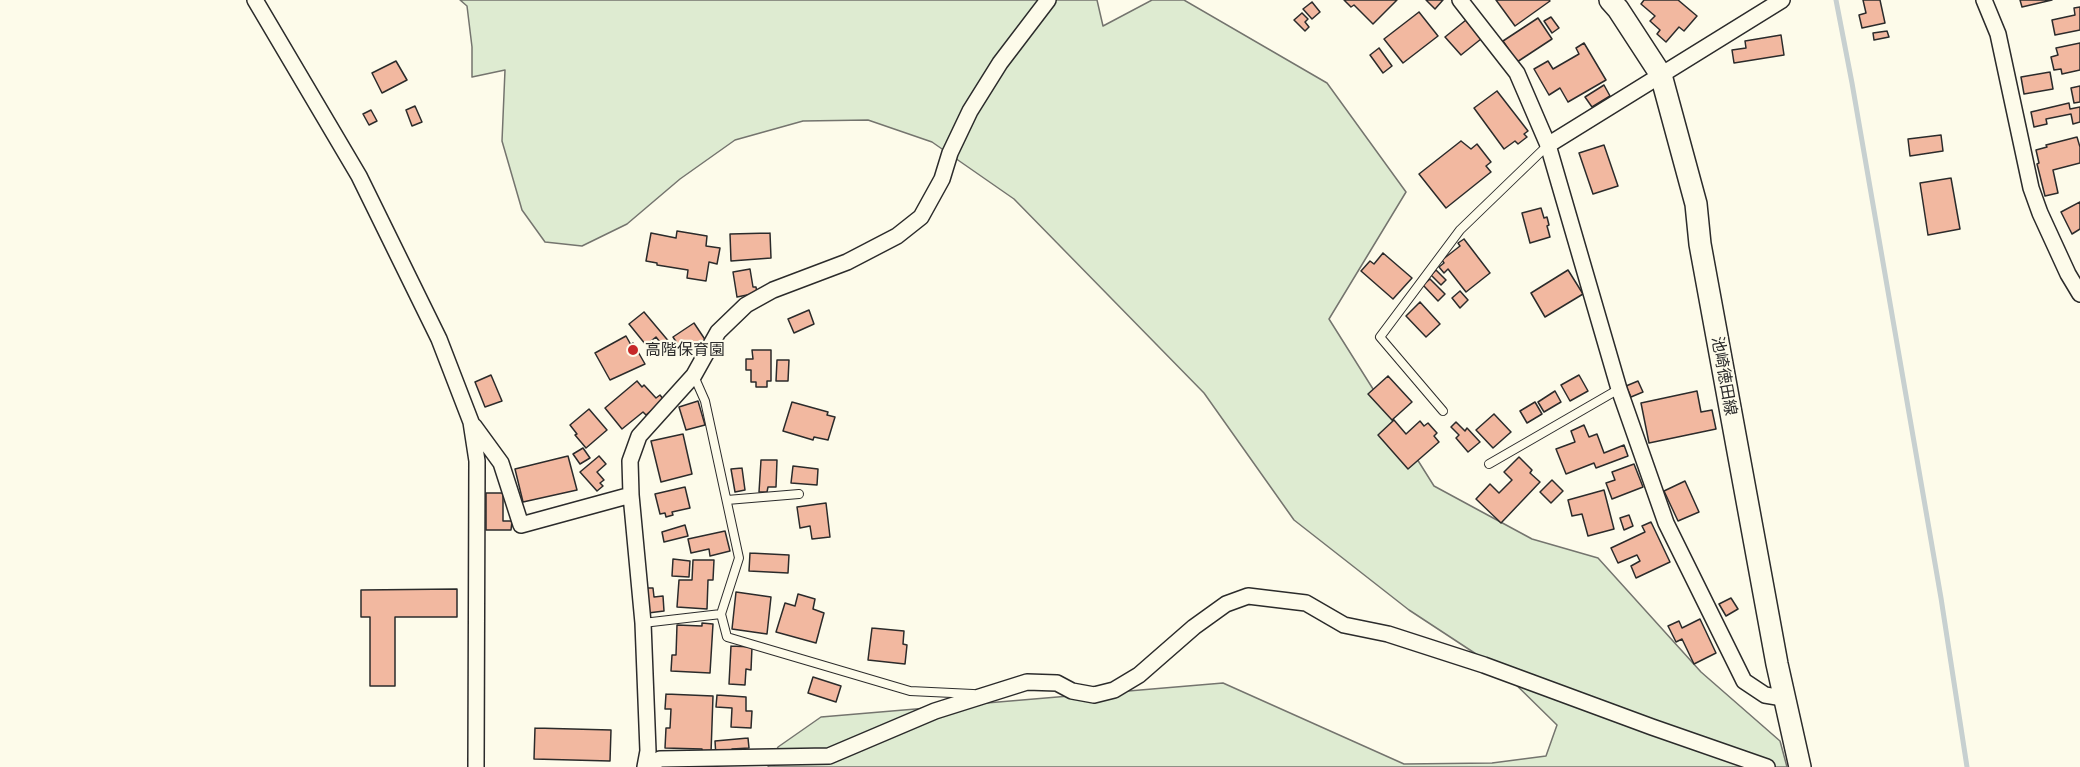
<!DOCTYPE html>
<html>
<head>
<meta charset="utf-8">
<style>
	body { margin:0 }
	canvas { display:block; background:#fdfbea }
</style>
</head>
<body>
<canvas width="2080" height="767"></canvas>
<script>
const context = document.querySelector('canvas').getContext('2d');
context.lineJoin = 'round';
function fillPath(path, color) { context.fillStyle = color; context.fill(path, 'evenodd'); }
const poly = rows => new Path2D(rows.map(r => 'M' + r).join(''));
function strokePath(path, color, width, dash) { context.strokeStyle = color; context.lineWidth = width; context.lineCap = dash ? 'butt' : 'round'; context.setLineDash(dash || []); context.stroke(path); }
function drawText(font, color, halo, rows, align = 'center') {
  context.font = font + ' "Asap Condensed","Noto Sans JP",sans-serif'; context.lineWidth = 4.5; context.setLineDash([]); context.textBaseline = 'middle'; context.strokeStyle = halo; context.fillStyle = color; for (const [text, x, y, turn = 0] of rows) {
    context.save(); context.translate(x, y); context.rotate((+turn || 0) * Math.PI / 180); context.textAlign = isNaN(turn) ? turn : align; if (halo) context.strokeText(text, 0, 0); context.fillText(text, 0, 0); context.restore();
  }
}
const green = poly([
	[460,0,1097,0,1103,26,1152,0,1184,0,1327,83,1406,192,1329,319,1434,486,1532,539,1598,558,1701,672,1780,741,1787,767,768,767,778,747,821,717,1223,683,1404,764,1492,763,1546,756,1557,725,1502,671,1409,610,1294,520,1204,393,1014,199,932,142,868,120,803,121,735,140,680,179,627,224,582,246,545,242,522,210,502,141,505,70,472,77,472,47,467,6,460,0]
]);
fillPath(green, '#deebd1');
strokePath(green, '#74746e', 1.5);
strokePath(poly([
	[1836,0,1852,83,1941,598,1967,767]
]), '#c7d0d0', 5);
const building = poly([
	[1344,0,1397,0,1373,24,1354,5,1351,7,1344,0],
	[1426,0,1443,0,1435,9,1426,0],
	[1496,0,1549,0,1550,1,1515,26,1496,0],
	[1644,0,1678,0,1697,16,1684,31,1679,27,1666,42,1657,34,1660,30,1650,21,1655,16,1641,4,1644,0],
	[1863,0,1880,0,1885,23,1862,28,1859,15,1866,13,1863,0],
	[2020,0,2052,0,2022,7,2020,0],
	[1312,2,1320,12,1312,19,1303,9,1312,2],
	[2080,7,2080,30,2055,35,2052,20,2075,15,2074,8,2080,7],
	[1419,12,1438,36,1403,63,1384,39,1419,12],
	[1302,13,1308,19,1305,22,1309,27,1305,31,1294,20,1302,13],
	[1551,17,1559,28,1552,33,1544,21,1551,17],
	[1538,18,1552,39,1517,62,1503,41,1538,18],
	[1466,20,1481,39,1461,55,1445,37,1466,20],
	[1887,31,1889,37,1874,40,1873,33,1887,31],
	[1781,35,1784,55,1734,63,1732,50,1746,48,1745,41,1781,35],
	[1584,43,1606,80,1568,102,1560,88,1549,95,1534,69,1548,61,1553,69,1579,54,1576,48,1584,43],
	[2080,43,2080,70,2062,74,2061,69,2054,70,2051,57,2058,55,2056,48,2080,43],
	[1379,48,1392,66,1383,73,1370,55,1379,48],
	[396,61,407,80,382,93,372,73,396,61],
	[2050,72,2053,89,2024,94,2021,77,2050,72],
	[1604,85,1610,96,1592,107,1585,97,1604,85],
	[2080,86,2080,102,2074,103,2071,88,2080,86],
	[1497,91,1528,131,1524,134,1527,137,1518,144,1515,141,1504,149,1474,108,1497,91],
	[2069,103,2070,109,2080,107,2080,122,2073,124,2071,114,2046,119,2047,124,2034,127,2031,112,2069,103],
	[415,106,422,122,412,126,406,110,415,106],
	[371,110,377,121,369,125,363,114,371,110],
	[1941,135,1943,151,1910,156,1908,139,1941,135],
	[2077,137,2080,147,2080,163,2053,170,2058,193,2045,196,2037,164,2039,163,2036,150,2047,147,2046,145,2077,137],
	[1461,141,1471,149,1477,144,1491,162,1486,166,1491,172,1446,208,1419,174,1461,141],
	[1604,145,1618,186,1593,194,1579,153,1604,145],
	[1951,178,1960,229,1928,235,1920,183,1951,178],
	[2080,202,2080,229,2072,234,2061,212,2080,202],
	[1541,208,1544,218,1547,217,1549,225,1547,226,1550,237,1530,243,1522,213,1541,208],
	[677,231,707,236,706,246,720,248,717,264,709,262,706,281,687,278,688,270,657,265,657,263,646,261,651,233,676,238,677,231],
	[770,233,771,258,731,261,730,234,770,233],
	[1464,239,1490,273,1466,292,1448,269,1444,273,1439,267,1444,263,1442,260,1460,246,1458,243,1464,239],
	[1383,253,1412,278,1393,299,1361,271,1370,261,1374,264,1383,253],
	[750,269,753,287,756,287,757,293,737,297,733,272,750,269],
	[1436,270,1446,280,1441,285,1431,275,1436,270],
	[1568,270,1583,294,1545,317,1531,293,1568,270],
	[1430,279,1445,294,1438,301,1423,285,1430,279],
	[1460,291,1468,300,1460,308,1452,298,1460,291],
	[1420,302,1440,324,1426,337,1406,316,1420,302],
	[809,310,814,324,794,333,788,319,809,310],
	[644,312,676,350,670,355,656,337,646,345,629,324,644,312],
	[694,323,706,341,690,351,687,348,682,351,673,337,694,323],
	[626,336,631,345,633,343,645,364,610,380,595,353,626,336],
	[752,350,771,350,771,381,767,381,767,387,756,387,756,382,751,382,751,370,746,370,746,359,753,359,752,350],
	[777,360,789,360,788,381,776,381,777,360],
	[491,375,502,401,485,407,475,382,491,375],
	[1579,375,1588,391,1570,401,1561,385,1579,375],
	[1388,376,1412,402,1392,420,1368,394,1388,376],
	[637,381,642,387,644,385,656,398,660,395,664,400,646,415,643,412,622,429,605,408,637,381],
	[1638,381,1643,392,1631,397,1626,386,1638,381],
	[1555,391,1561,402,1544,412,1538,402,1555,391],
	[1697,391,1701,412,1712,410,1716,429,1649,443,1641,403,1697,391],
	[698,401,705,425,686,430,679,407,698,401],
	[792,402,828,412,827,415,835,417,828,440,814,437,813,440,783,431,792,402],
	[1535,402,1542,414,1527,423,1520,411,1535,402],
	[589,409,607,430,586,448,575,435,577,434,570,425,589,409],
	[1494,414,1511,432,1493,448,1476,430,1494,414],
	[1394,420,1406,434,1420,421,1424,426,1428,423,1437,433,1434,436,1439,442,1408,469,1378,435,1394,420],
	[1456,422,1465,431,1467,428,1480,442,1468,452,1456,438,1459,435,1451,427,1456,422],
	[1584,425,1589,437,1597,434,1604,453,1624,445,1628,456,1596,468,1594,463,1566,474,1556,449,1575,442,1571,431,1584,425],
	[683,434,692,474,661,482,651,441,683,434],
	[583,448,590,458,580,464,573,454,583,448],
	[568,456,577,490,523,502,515,469,568,456],
	[599,456,606,464,597,472,604,480,600,483,603,486,597,491,580,472,599,456],
	[1519,457,1532,470,1530,473,1540,482,1501,523,1476,499,1490,484,1499,493,1512,480,1504,472,1519,457],
	[761,460,777,460,776,487,768,487,767,492,759,492,761,460],
	[1634,464,1643,487,1612,499,1606,483,1615,480,1612,472,1634,464],
	[793,466,818,469,817,485,791,483,793,466],
	[742,468,745,490,735,492,731,469,742,468],
	[1552,480,1563,491,1551,503,1540,492,1552,480],
	[1685,481,1699,512,1678,521,1664,491,1685,481],
	[685,487,690,508,672,512,673,515,666,517,665,513,660,514,655,494,685,487],
	[1604,490,1614,529,1588,536,1582,514,1572,516,1568,500,1604,490],
	[486,493,503,493,503,521,512,521,511,530,486,530,486,493],
	[826,503,830,537,812,539,810,526,800,528,797,507,826,503],
	[1629,515,1633,526,1624,530,1620,518,1629,515],
	[1651,522,1670,562,1636,578,1631,566,1640,561,1637,555,1618,563,1611,548,1645,532,1642,526,1651,522],
	[685,525,688,536,664,542,662,532,685,525],
	[725,531,730,551,710,556,709,549,691,553,688,539,725,531],
	[750,553,789,555,788,573,749,571,750,553],
	[673,559,690,561,689,577,672,576,673,559],
	[693,560,714,560,713,580,708,580,707,609,677,607,679,580,692,580,693,560],
	[646,588,653,588,654,597,663,596,664,611,648,613,646,588],
	[457,589,457,617,395,617,395,686,370,686,370,617,361,617,361,590,457,589],
	[736,592,771,597,767,634,732,629,736,592],
	[798,594,815,599,813,609,824,613,816,643,776,632,785,603,795,606,798,594],
	[1731,598,1738,609,1726,616,1719,604,1731,598],
	[1700,619,1716,653,1694,664,1682,639,1676,642,1668,626,1679,621,1682,628,1700,619],
	[702,623,713,624,710,673,671,671,672,655,676,655,677,625,702,626,702,623],
	[872,628,904,631,903,644,907,645,905,664,868,660,872,628],
	[731,646,752,647,751,670,746,669,745,685,729,684,731,646],
	[813,677,841,686,836,702,808,693,813,677],
	[666,694,713,696,711,753,702,753,702,749,665,748,666,728,670,728,671,709,665,709,666,694],
	[717,695,746,697,746,711,752,711,751,728,731,727,732,708,716,707,717,695],
	[535,728,611,730,610,761,534,759,535,728],
	[748,738,749,748,732,749,732,756,716,757,715,741,748,738]
]);
fillPath(building, '#f2b8a0');
strokePath(building, '#2b2b2b', 1.5);
const service = poly([
	[1443,411,1380,337,1460,230,1548,145],
	[1489,464,1619,389],
	[727,500,799,494],
	[721,614,727,637,910,691,973,694],
	[643,623,721,614,739,558,705,401,694,376]
]);
const minor = poly([
	[255,0,359,176,439,339,471,422,477,461,476,767],
	[1460,0,1517,73,1548,145,1619,389,1666,523,1744,681,1765,695,1783,698],
	[1984,0,1998,34,2031,188,2040,213,2068,274,2080,294],
	[1548,145,1782,0],
	[474,426,501,463,521,525,631,495],
	[645,767,648,751,643,623,631,495,630,461,639,436,694,375,718,332,746,305,773,290,847,262,897,236,921,217,942,179,950,153,970,111,1000,63,1048,0],
	[646,767,660,759,829,756,935,711,1027,682,1057,683,1072,691,1094,695,1114,690,1139,675,1194,627,1226,604,1248,596,1306,603,1344,625,1388,634,1484,665,1652,727,1767,767]
]);
const secondary = poly([
	[1610,0,1618,9,1661,75,1696,204,1700,244,1777,664,1800,767]
]);
strokePath(service, '#2b2b2b', 10);
strokePath(minor, '#2b2b2b', 18);
strokePath(secondary, '#2b2b2b', 24);
strokePath(service, '#fdfbea', 8);
strokePath(minor, '#fdfbea', 15);
strokePath(secondary, '#fdfbea', 21);
for (const [x, y, r, color] of [
	[633,350,6,"#c62828"]
]) { const dot = new Path2D(); dot.arc(x, y, r, 0, 2 * Math.PI); context.fillStyle = color; context.fill(dot); strokePath(dot, '#fdfbea', 2); }
drawText('16px', '#2b2b2b', '#fdfbea', [
	["高階保育園",645,350]
], 'left');
drawText('16px', '#2b2b2b', '#fdfbea', [
	["池崎徳田線",1724,376,80]
]);
</script>
</body>
</html>
